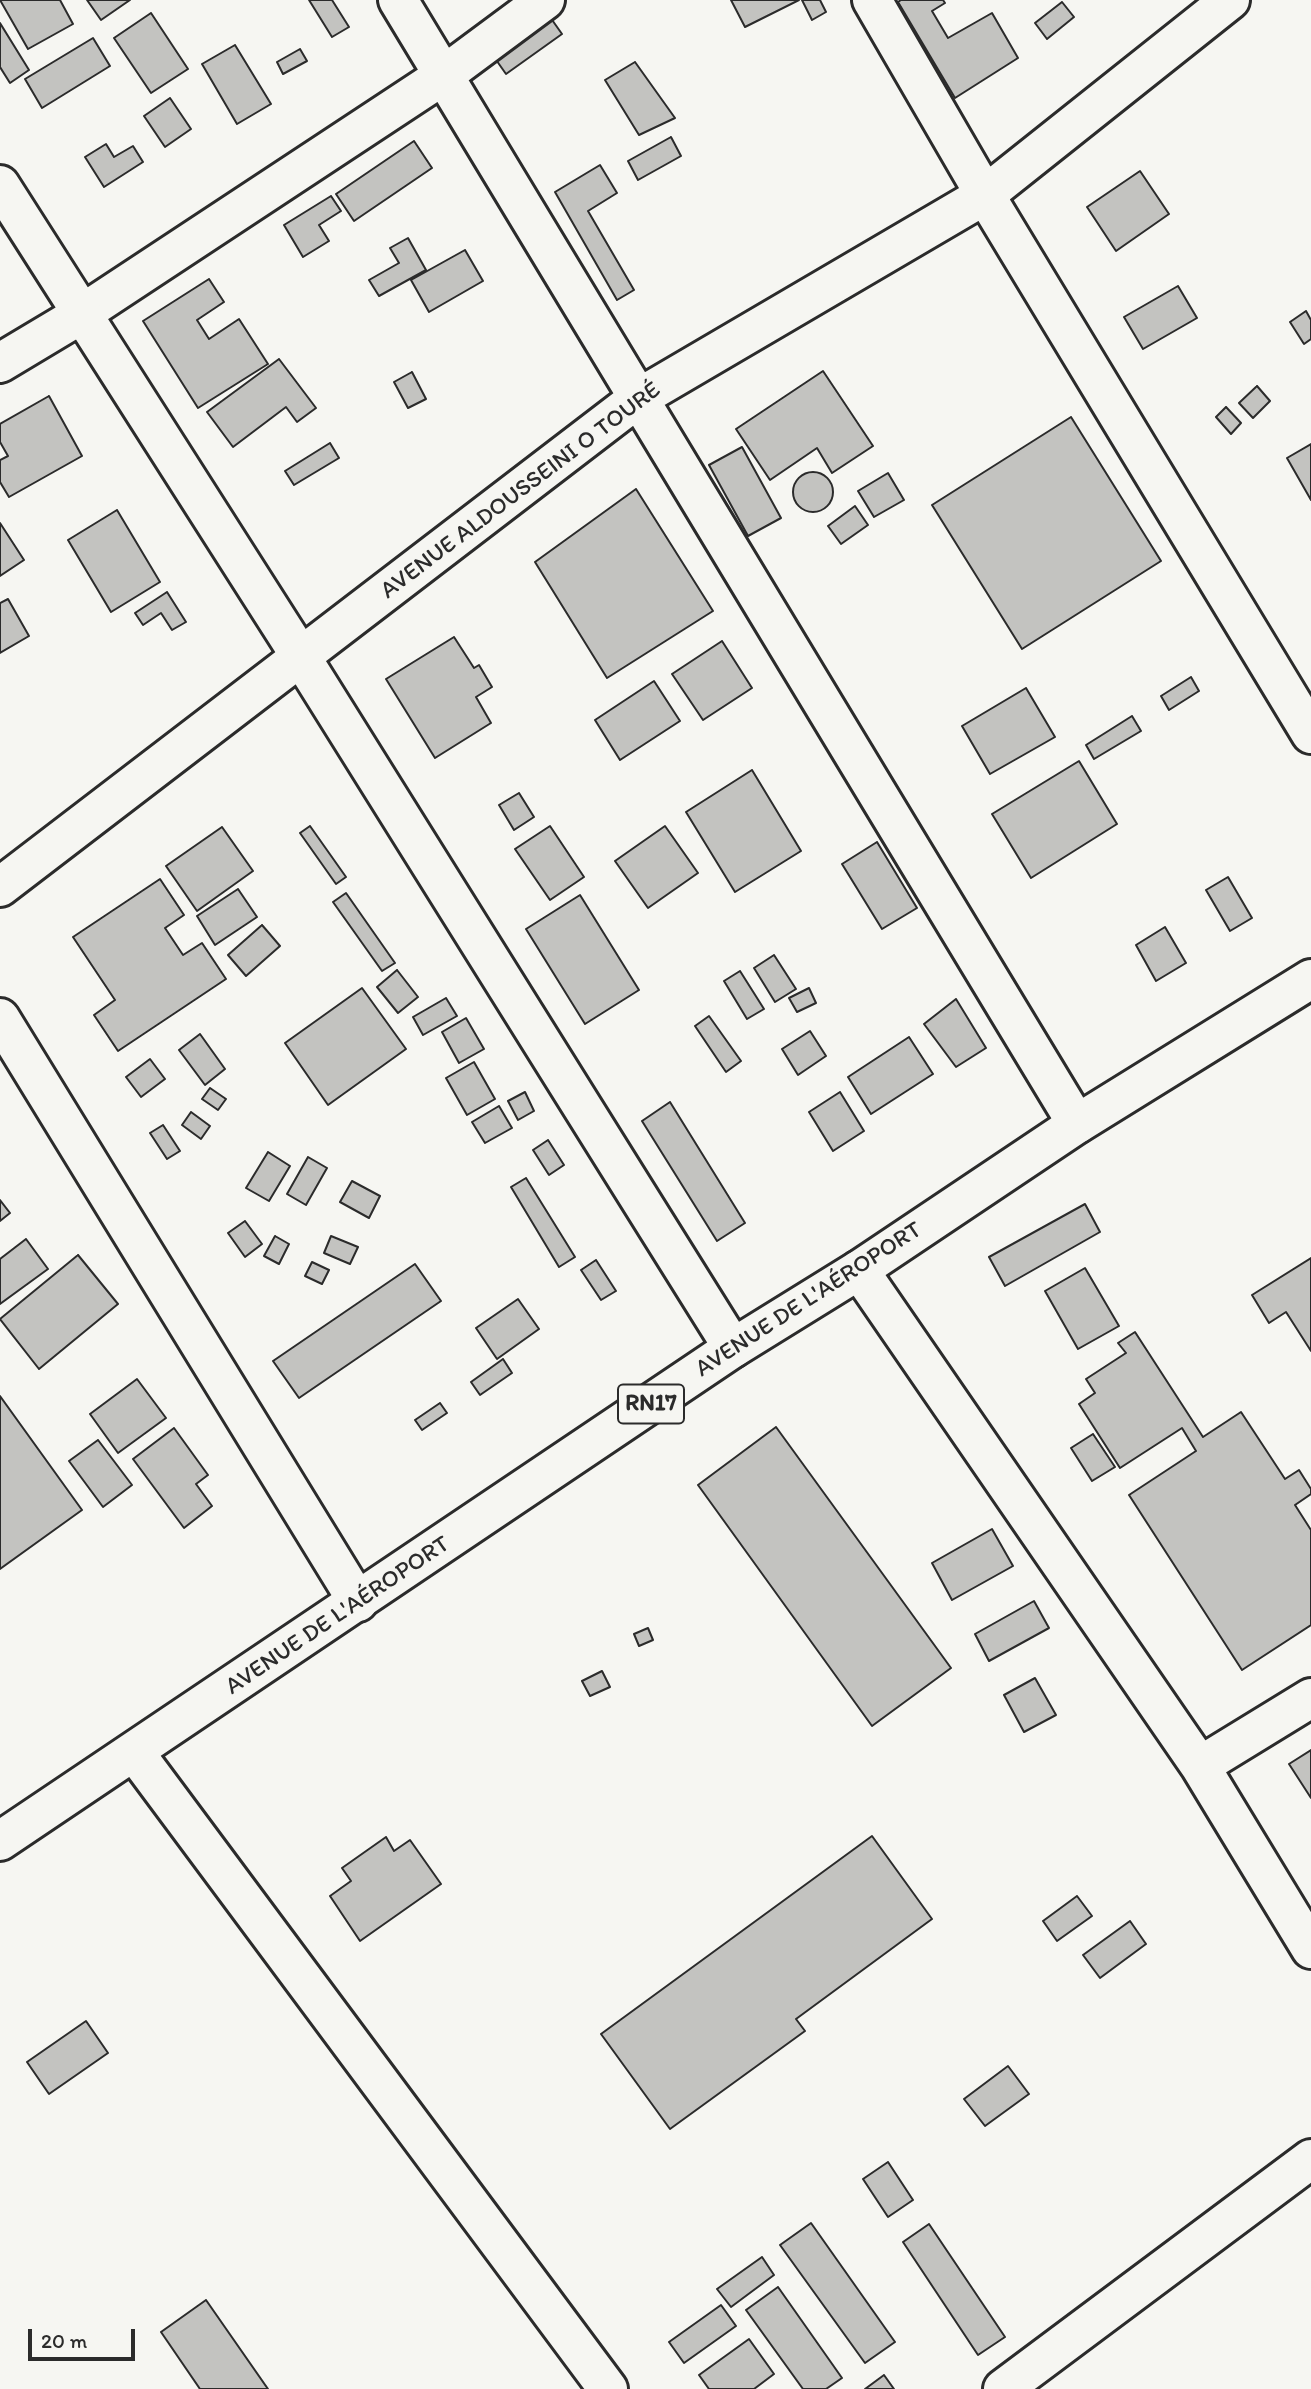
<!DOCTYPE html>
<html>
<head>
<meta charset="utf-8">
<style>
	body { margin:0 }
	#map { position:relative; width:1311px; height:2389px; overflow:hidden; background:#f6f6f2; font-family:Itim,sans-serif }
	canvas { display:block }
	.scale { position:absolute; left:28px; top:2329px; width:107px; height:32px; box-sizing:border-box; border:4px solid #2b2b2b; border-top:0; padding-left:9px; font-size:21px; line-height:24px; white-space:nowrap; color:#2b2b2b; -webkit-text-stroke:5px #f6f6f2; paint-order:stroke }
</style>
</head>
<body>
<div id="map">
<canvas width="1311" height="2389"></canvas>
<div class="scale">20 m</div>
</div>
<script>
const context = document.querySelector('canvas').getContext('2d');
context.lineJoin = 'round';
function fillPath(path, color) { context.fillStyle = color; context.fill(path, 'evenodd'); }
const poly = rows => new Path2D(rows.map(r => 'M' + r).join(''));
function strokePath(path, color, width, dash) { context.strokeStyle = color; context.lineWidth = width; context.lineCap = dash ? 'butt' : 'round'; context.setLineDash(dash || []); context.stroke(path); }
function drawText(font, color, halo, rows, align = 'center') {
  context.font = font + ' Itim,sans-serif'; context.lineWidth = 5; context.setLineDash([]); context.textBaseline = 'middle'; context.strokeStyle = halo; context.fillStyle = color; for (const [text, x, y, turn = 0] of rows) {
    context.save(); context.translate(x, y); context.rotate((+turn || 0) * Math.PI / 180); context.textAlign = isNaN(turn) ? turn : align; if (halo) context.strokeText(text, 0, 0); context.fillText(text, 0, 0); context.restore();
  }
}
const building = poly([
	[0,0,60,0,73,24,28,49,0,0],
	[87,0,130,0,101,20,87,0],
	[309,0,332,0,349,27,332,37,309,0],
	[538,0,562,34,506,74,480,37,538,0],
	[731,0,799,0,745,27,731,0],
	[802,0,820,0,826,12,812,20,802,0],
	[901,0,943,0,945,3,932,11,948,38,992,13,1018,58,955,98,898,2,901,0],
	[1062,2,1074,17,1047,39,1035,23,1062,2],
	[151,13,188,69,151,93,114,38,151,13],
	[0,23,29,70,10,83,0,67,0,23],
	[93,38,110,66,42,108,25,79,93,38],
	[235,45,271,104,237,124,202,64,235,45],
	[300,49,307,61,283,74,277,62,300,49],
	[635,62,675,118,639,135,605,80,635,62],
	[170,98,191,129,165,147,144,116,170,98],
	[671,137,681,156,638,180,628,161,671,137],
	[414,141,432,168,354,221,336,194,414,141],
	[106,144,114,157,133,146,143,162,104,187,85,157,106,144],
	[600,165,617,193,588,211,634,290,617,300,555,192,600,165],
	[1140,171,1169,214,1116,251,1087,207,1140,171],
	[331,196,341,211,319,225,329,241,303,257,284,225,331,196],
	[408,238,426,270,379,296,369,280,399,263,390,248,408,238],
	[465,250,483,281,429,312,411,280,465,250],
	[209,279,224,302,197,320,209,339,239,319,268,364,198,408,143,321,209,279],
	[1178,286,1197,318,1143,349,1124,317,1178,286],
	[1306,311,1311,320,1311,339,1304,344,1290,322,1306,311],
	[279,359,316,408,297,422,286,407,233,447,207,412,279,359],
	[823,371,873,446,832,473,817,448,770,480,736,429,823,371],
	[412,372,426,399,408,408,394,382,412,372],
	[1257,386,1270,401,1253,418,1239,403,1257,386],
	[49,396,82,456,9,497,0,482,0,460,8,456,0,442,0,424,49,396],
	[1226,407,1241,423,1231,434,1216,417,1226,407],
	[1071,417,1161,561,1022,649,932,505,1071,417],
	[330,443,339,458,294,485,285,471,330,443],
	[1311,444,1311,500,1287,458,1311,444],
	[742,447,781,518,748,536,709,465,742,447],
	'793 492a20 20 0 1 1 40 0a20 20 0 1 1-40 0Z',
	[888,473,904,500,874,517,858,491,888,473],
	[636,489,713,611,607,678,535,562,636,489],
	[855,506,868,525,841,544,828,526,855,506],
	[117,510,160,582,111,612,68,540,117,510],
	[0,523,24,560,0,576,0,523],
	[167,592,186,622,172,630,161,613,143,625,135,613,167,592],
	[8,599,29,636,0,653,0,603,8,599],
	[454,637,474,668,479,665,492,687,476,697,491,723,435,758,386,679,454,637],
	[722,641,752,688,703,720,672,674,722,641],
	[1191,677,1199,691,1169,710,1161,696,1191,677],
	[654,681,680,721,620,760,595,720,654,681],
	[1026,688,1055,737,990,774,962,726,1026,688],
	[1132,716,1141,731,1094,759,1086,745,1132,716],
	[1079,761,1117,824,1031,878,992,814,1079,761],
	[752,770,801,851,735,892,686,812,752,770],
	[519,793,534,817,514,830,499,805,519,793],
	[310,826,346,877,336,884,300,833,310,826],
	[550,826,584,877,550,900,515,849,550,826],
	[665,826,698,873,648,908,615,861,665,826],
	[222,827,253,871,197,911,166,866,222,827],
	[877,842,917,908,882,929,842,864,877,842],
	[1228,877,1252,918,1230,931,1206,890,1228,877],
	[160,879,184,915,165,928,183,955,202,943,226,979,118,1051,94,1015,115,1000,73,937,160,879],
	[238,889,257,917,215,945,197,916,238,889],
	[346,893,395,963,382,971,333,902,346,893],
	[580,895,639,990,585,1024,526,929,580,895],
	[262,925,280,946,246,976,228,955,262,925],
	[1165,927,1186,963,1156,981,1136,945,1165,927],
	[774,955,796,989,775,1002,754,968,774,955],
	[397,970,418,997,398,1013,377,987,397,970],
	[740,971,764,1009,747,1019,724,981,740,971],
	[362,988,406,1049,328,1105,285,1043,362,988],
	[809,988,816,1003,797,1012,789,998,809,988],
	[446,998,457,1016,423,1035,413,1017,446,998],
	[956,999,986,1048,956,1067,924,1024,956,999],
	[709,1016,741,1061,726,1072,695,1026,709,1016],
	[466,1018,484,1049,459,1063,442,1032,466,1018],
	[810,1031,826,1056,798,1075,782,1049,810,1031],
	[200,1034,225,1069,205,1085,179,1050,200,1034],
	[909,1037,933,1074,871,1114,848,1077,909,1037],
	[150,1059,165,1079,141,1097,126,1077,150,1059],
	[474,1062,495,1099,467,1115,446,1078,474,1062],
	[210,1088,226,1099,218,1110,202,1099,210,1088],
	[525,1092,534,1111,518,1120,508,1101,525,1092],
	[840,1092,864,1131,833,1151,809,1112,840,1092],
	[670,1102,745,1223,717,1241,642,1121,670,1102],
	[499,1106,512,1128,485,1143,472,1122,499,1106],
	[191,1112,210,1126,201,1139,182,1125,191,1112],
	[163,1125,180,1151,167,1159,150,1133,163,1125],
	[548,1140,564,1165,549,1175,533,1150,548,1140],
	[268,1152,290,1166,269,1201,246,1188,268,1152],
	[308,1157,327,1168,306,1205,287,1194,308,1157],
	[526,1178,575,1257,559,1267,511,1187,526,1178],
	[352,1181,380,1196,369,1218,340,1202,352,1181],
	[0,1200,10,1213,0,1221,0,1200],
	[1085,1204,1100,1232,1005,1286,989,1257,1085,1204],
	[245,1221,262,1244,245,1257,228,1233,245,1221],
	[275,1236,289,1244,279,1264,264,1256,275,1236],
	[331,1236,358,1247,350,1264,324,1253,331,1236],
	[26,1239,48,1269,0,1304,0,1259,26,1239],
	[78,1255,118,1304,39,1369,0,1319,78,1255],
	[1311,1258,1311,1351,1286,1312,1269,1323,1252,1295,1311,1258],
	[596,1260,616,1291,601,1300,581,1270,596,1260],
	[312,1262,329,1270,322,1284,305,1276,312,1262],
	[415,1264,441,1301,299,1398,273,1361,415,1264],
	[1085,1268,1119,1326,1078,1349,1045,1291,1085,1268],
	[518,1299,539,1329,497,1359,476,1328,518,1299],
	[1135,1332,1203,1437,1241,1412,1285,1479,1299,1470,1311,1489,1311,1494,1295,1505,1311,1530,1311,1625,1242,1670,1129,1495,1196,1451,1182,1428,1120,1468,1079,1404,1095,1393,1086,1379,1126,1353,1118,1343,1135,1332],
	[503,1359,512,1373,480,1395,471,1382,503,1359],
	[137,1379,166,1418,118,1453,90,1414,137,1379],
	[0,1396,82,1510,0,1569,0,1396],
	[440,1403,447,1413,422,1430,415,1420,440,1403],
	[776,1427,951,1668,872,1726,698,1485,776,1427],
	[174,1428,208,1475,196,1484,212,1506,184,1528,133,1459,174,1428],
	[1093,1434,1115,1467,1092,1481,1071,1448,1093,1434],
	[98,1440,132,1485,103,1507,69,1461,98,1440],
	[992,1529,1013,1566,952,1600,932,1563,992,1529],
	[1034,1601,1049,1628,989,1661,975,1634,1034,1601],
	[648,1628,653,1640,639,1646,634,1634,648,1628],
	[602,1671,610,1687,590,1696,582,1681,602,1671],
	[1035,1678,1056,1715,1024,1732,1004,1695,1035,1678],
	[1311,1750,1311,1798,1289,1764,1311,1750],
	[872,1836,932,1919,796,2019,805,2031,670,2129,601,2034,872,1836],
	[386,1837,394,1851,410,1840,441,1884,360,1941,330,1896,351,1881,342,1868,386,1837],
	[1077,1896,1092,1916,1057,1941,1043,1921,1077,1896],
	[1130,1921,1146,1944,1100,1978,1083,1955,1130,1921],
	[86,2021,108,2053,49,2094,27,2062,86,2021],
	[1008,2066,1029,2094,985,2126,964,2099,1008,2066],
	[888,2162,913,2200,888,2217,863,2179,888,2162],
	[811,2223,895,2342,865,2363,780,2245,811,2223],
	[929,2224,1005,2337,978,2355,903,2242,929,2224],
	[762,2257,774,2275,731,2307,717,2289,762,2257],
	[778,2287,842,2378,826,2389,803,2389,746,2310,778,2287],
	[206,2300,268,2389,200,2389,161,2332,206,2300],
	[721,2305,736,2326,684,2363,669,2342,721,2305],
	[749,2339,774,2374,754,2389,709,2389,699,2375,749,2339],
	[884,2375,894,2389,865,2389,884,2375]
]);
fillPath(building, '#c3c3c0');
strokePath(building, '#2b2b2b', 2);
const minor = poly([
	[398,0,1077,1124],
	[872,0,985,195,1311,734],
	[0,363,80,315,444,75,545,0],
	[0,887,637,399,985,195,1230,0],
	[0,1018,358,1602],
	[859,1270,1200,1766,1311,1949],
	[135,1753,608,2389],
	[1200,1766,1311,1698],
	[1003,2389,1311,2159]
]);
const tertiary = poly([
	[0,185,301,657,733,1348]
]);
const primary = poly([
	[0,1841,733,1348,859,1270,1077,1124,1311,979]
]);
strokePath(minor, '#2b2b2b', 44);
strokePath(tertiary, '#2b2b2b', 44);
strokePath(primary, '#2b2b2b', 44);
strokePath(minor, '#f6f6f2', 38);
strokePath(tertiary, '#f6f6f2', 38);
strokePath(primary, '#f6f6f2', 38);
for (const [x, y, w] of [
	[651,1404,66]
]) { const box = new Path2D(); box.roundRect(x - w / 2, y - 19.5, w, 39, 5); context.fillStyle = '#f6f6f2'; context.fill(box); strokePath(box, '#2b2b2b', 2); }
drawText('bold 23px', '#2b2b2b', null, [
	["RN17",651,1404]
]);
drawText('24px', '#2b2b2b', '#f6f6f2', [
	["AVENUE ALDOUSSEINI O TOURÉ",521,491,-37],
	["AVENUE DE L'AÉROPORT",809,1300,-33],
	["AVENUE DE L'AÉROPORT",338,1616,-34]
]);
</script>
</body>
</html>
